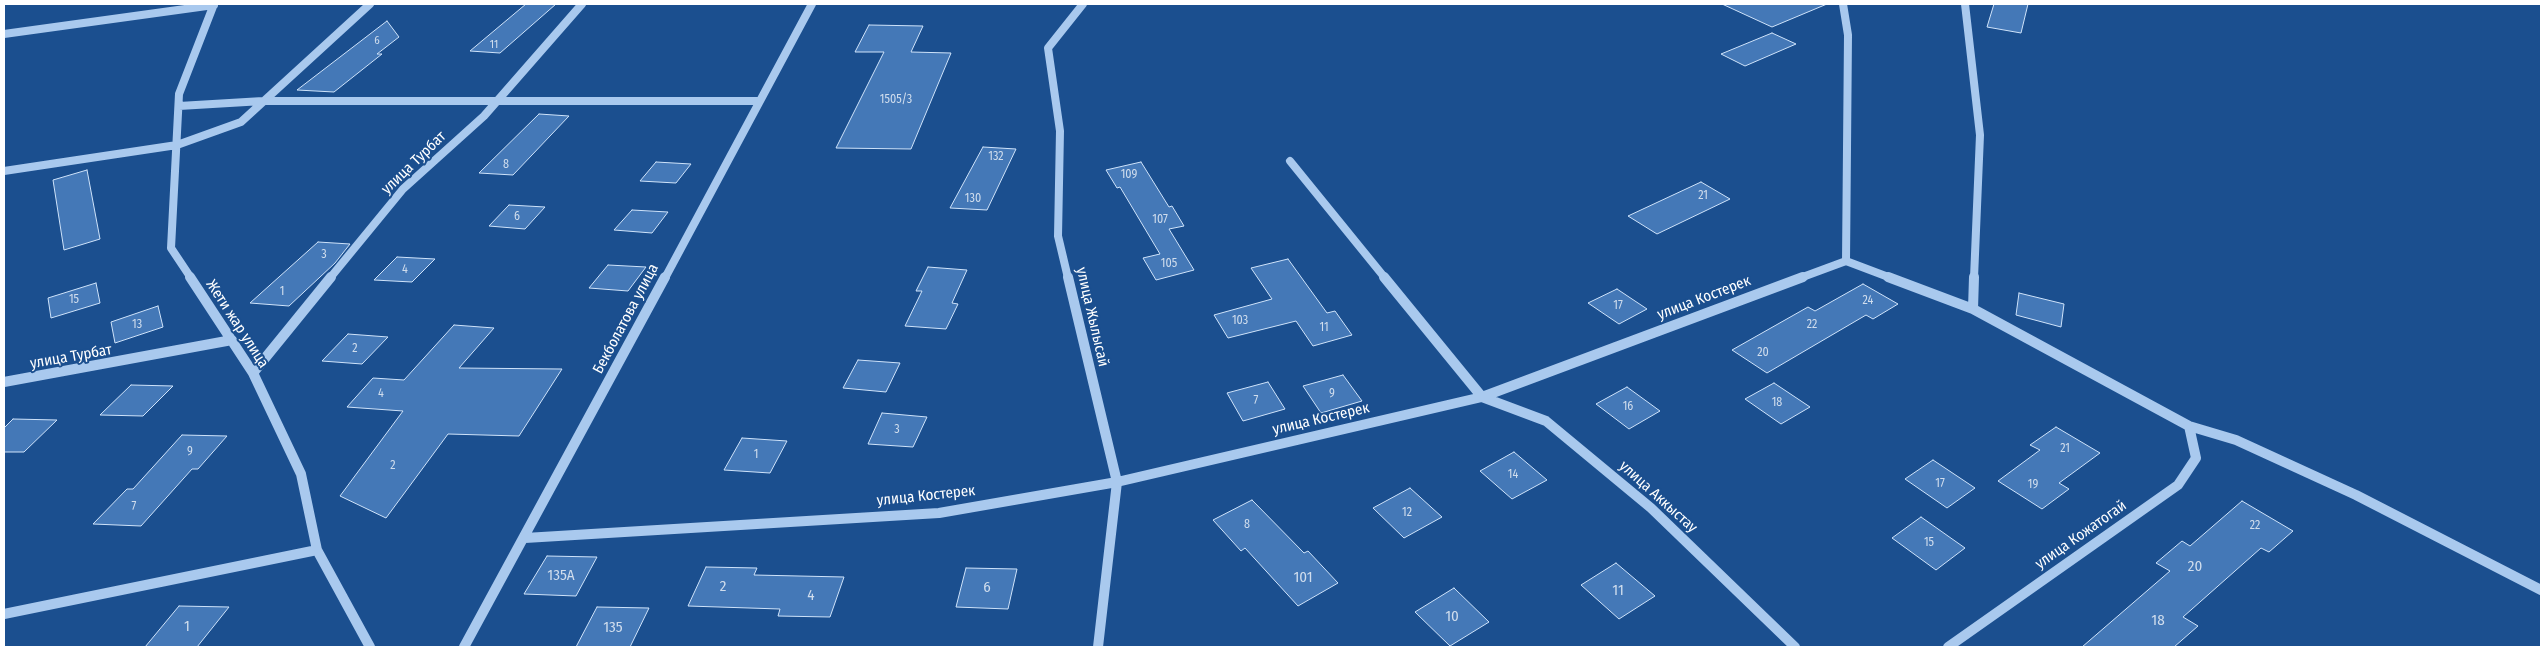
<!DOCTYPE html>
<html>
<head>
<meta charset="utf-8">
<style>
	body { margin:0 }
	#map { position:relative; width:2545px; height:651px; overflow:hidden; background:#1b4f8f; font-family:"Fira Sans Condensed",sans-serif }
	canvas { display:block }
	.frame { position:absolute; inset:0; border:5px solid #fff; pointer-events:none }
</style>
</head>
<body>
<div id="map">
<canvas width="2545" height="651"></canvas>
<div class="frame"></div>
</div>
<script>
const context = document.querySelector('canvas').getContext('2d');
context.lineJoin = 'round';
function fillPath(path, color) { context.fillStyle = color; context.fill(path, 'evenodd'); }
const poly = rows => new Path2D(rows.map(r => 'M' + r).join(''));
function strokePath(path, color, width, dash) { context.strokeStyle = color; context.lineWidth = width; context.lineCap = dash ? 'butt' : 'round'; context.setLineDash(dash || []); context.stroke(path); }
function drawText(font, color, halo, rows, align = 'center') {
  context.font = font + ' "Fira Sans Condensed",sans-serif'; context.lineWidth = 4; context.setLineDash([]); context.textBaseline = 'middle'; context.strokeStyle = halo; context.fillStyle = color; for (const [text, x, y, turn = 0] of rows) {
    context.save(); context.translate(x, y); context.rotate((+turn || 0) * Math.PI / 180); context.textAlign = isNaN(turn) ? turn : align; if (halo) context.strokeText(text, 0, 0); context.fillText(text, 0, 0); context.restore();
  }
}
const building = poly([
	[526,4,556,4,500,53,470,51,526,4],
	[1722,4,1827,4,1772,27,1722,4],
	[1994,4,2028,4,2021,33,1987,27,1994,4],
	[387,21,399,37,377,54,382,54,334,92,297,90,387,21],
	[869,25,923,26,911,52,951,53,911,149,836,148,884,52,855,52,869,25],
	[1772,33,1796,44,1745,66,1721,54,1772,33],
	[539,114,569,116,513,175,479,173,539,114],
	[983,147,1016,149,987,210,950,208,983,147],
	[656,162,691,164,676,183,640,181,656,162],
	[1141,162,1169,207,1172,206,1184,226,1169,229,1194,270,1156,280,1143,258,1160,254,1120,187,1117,188,1106,170,1141,162],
	[87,170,100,239,64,250,53,180,87,170],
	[1701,182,1730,199,1657,234,1628,216,1701,182],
	[509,205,545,207,525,229,489,226,509,205],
	[632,210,668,212,652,233,614,230,632,210],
	[318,242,350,244,335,263,289,306,250,303,318,242],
	[397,257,435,259,412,282,374,280,397,257],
	[1288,259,1327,313,1335,311,1352,335,1313,346,1296,321,1228,338,1214,315,1272,299,1251,268,1288,259],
	[608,265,646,267,628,291,589,288,608,265],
	[928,267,967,270,952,303,958,304,946,329,905,326,922,291,916,291,928,267],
	[96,283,100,303,51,318,48,298,96,283],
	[1863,284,1898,304,1873,319,1866,315,1767,373,1732,350,1808,307,1815,311,1863,284],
	[1617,289,1647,309,1619,324,1588,303,1617,289],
	[2019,293,2064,304,2061,327,2016,315,2019,293],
	[158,306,163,327,115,343,111,322,158,306],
	[454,325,494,328,459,368,562,369,519,436,448,434,386,518,340,496,403,411,347,407,373,378,404,380,454,325],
	[348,334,388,337,362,364,322,361,348,334],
	[858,360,900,363,886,392,843,388,858,360],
	[1343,375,1362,401,1321,413,1303,386,1343,375],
	[1268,382,1285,409,1243,421,1227,393,1268,382],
	[1774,383,1810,407,1781,424,1745,399,1774,383],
	[131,385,173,386,143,416,100,415,131,385],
	[1627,387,1660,411,1629,429,1596,404,1627,387],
	[882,413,927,417,913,447,868,444,882,413],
	[13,419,57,420,24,452,4,452,4,428,13,419],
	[2056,427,2100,453,2059,483,2069,489,2042,509,1998,481,2040,450,2030,445,2056,427],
	[182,435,227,436,198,469,192,469,141,526,93,524,127,489,133,489,182,435],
	[742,438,787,441,770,473,724,470,742,438],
	[1514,452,1547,480,1512,499,1480,471,1514,452],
	[1933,460,1975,488,1947,508,1905,479,1933,460],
	[1410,488,1442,517,1404,538,1373,508,1410,488],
	[1252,500,1304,553,1308,551,1338,583,1298,606,1245,548,1241,551,1213,520,1252,500],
	[2242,501,2293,531,2269,552,2261,548,2183,617,2198,626,2174,647,2082,647,2170,571,2156,563,2182,541,2190,546,2242,501],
	[1921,517,1965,548,1936,570,1892,538,1921,517],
	[547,556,597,557,576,596,524,594,547,556],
	[1616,563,1655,596,1619,619,1581,585,1616,563],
	[706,567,757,568,754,575,844,577,830,617,778,616,780,609,688,606,706,567],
	[966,568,1017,569,1008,609,956,607,966,568],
	[1454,588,1489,622,1450,646,1415,612,1454,588],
	[179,606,229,607,197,647,145,647,179,606],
	[597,607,649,608,630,647,576,647,597,607]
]);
fillPath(building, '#4478b7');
strokePath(building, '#cfe3fa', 1);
strokePath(poly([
	[1965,4,1980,135,1974,278],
	[4,34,214,5],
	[179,106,263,101,758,101],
	[1290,161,1385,278],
	[4,171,177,145,241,122,370,4],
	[1846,261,1891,278],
	[191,278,171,248,179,94,214,4],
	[330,278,403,189,484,116,582,4],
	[665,278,812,4],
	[1068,278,1058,236,1060,131,1048,48,1083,4],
	[1800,278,1846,261,1848,35,1843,4]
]), '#a9c9ee', 8);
strokePath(poly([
	[190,277,253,373,301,474,317,550,370,647],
	[1068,277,1117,482,1098,647],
	[1384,277,1482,397,1546,421,1651,508,1795,647],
	[1888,277,1973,309,1974,277],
	[1973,309,2189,426,2236,440,2356,495,2541,590],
	[253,373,331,277],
	[4,382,232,340],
	[525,538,939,513,1117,482,1482,397,1803,277],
	[4,614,317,550],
	[464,647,665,277],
	[1948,647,2178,485,2196,458,2189,426]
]), '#a9c9ee', 10);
drawText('11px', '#d0dded', null, [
	["6",377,41],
	["11",494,45]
]);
drawText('12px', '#d0dded', null, [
	["1505/3",896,100],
	["132",996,157],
	["8",506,165],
	["109",1129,175],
	["21",1703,196],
	["130",973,199],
	["6",517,217],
	["107",1160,220],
	["3",324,255],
	["105",1169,264],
	["4",405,270],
	["1",282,292],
	["15",74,300],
	["24",1868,301],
	["17",1618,306],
	["103",1240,321],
	["13",137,325],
	["22",1812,325],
	["11",1324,328],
	["2",355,349],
	["20",1763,353],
	["4",381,394],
	["9",1332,394],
	["7",1256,401],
	["18",1777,403],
	["16",1628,407],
	["3",897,430],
	["21",2065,449],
	["9",190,452],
	["1",756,455],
	["2",393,466],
	["14",1513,475],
	["17",1940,484],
	["19",2033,485],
	["7",134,507],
	["12",1407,513],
	["8",1247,525],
	["22",2255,526],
	["15",1929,543]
]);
drawText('15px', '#fff', '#1b4f8f', [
	["улица Турбат",414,163,-44],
	["улица Костерек",1704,298,-21],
	["улица Жылысай",1092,317,77],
	["Бекболатова улица",626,319,-62],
	["Жети жар улица",237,324,57],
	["улица Турбат",71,357,-10],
	["улица Костерек",1321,419,-13],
	["улица Костерек",926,496,-6],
	["улица Аккыстау",1658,497,42],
	["улица Кожатогай",2081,535,-35]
]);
drawText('15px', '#d0dded', null, [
	["20",2195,567],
	["135А",561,576],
	["101",1303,578],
	["2",723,587],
	["6",987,588],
	["11",1618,591],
	["4",811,596],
	["10",1452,617],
	["18",2158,621],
	["1",187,627],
	["135",613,628]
]);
</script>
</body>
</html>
